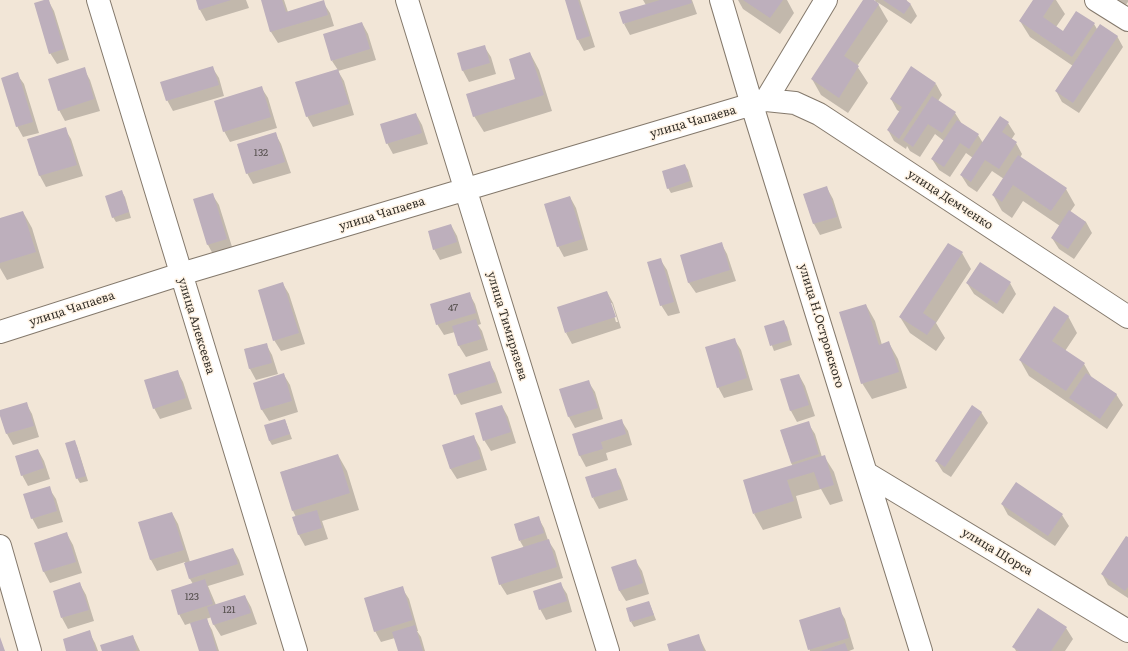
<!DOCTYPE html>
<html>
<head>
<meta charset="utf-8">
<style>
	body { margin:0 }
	canvas { display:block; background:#f2e6d7 }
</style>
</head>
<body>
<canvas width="1128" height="651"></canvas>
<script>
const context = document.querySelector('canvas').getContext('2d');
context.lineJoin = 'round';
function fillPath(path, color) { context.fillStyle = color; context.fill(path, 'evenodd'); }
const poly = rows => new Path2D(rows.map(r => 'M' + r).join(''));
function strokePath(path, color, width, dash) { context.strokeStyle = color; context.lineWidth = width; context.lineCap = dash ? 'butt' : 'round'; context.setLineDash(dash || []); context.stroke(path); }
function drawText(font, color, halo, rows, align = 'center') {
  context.font = font + ' Literata,serif'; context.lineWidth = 3; context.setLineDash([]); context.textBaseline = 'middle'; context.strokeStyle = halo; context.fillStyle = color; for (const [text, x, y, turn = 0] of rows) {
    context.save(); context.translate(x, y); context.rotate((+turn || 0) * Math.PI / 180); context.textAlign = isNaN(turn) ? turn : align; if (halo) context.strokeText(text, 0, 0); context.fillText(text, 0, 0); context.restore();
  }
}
fillPath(poly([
	[48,0,54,11,69,60,57,64,50,53],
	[197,0,246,0,249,8,206,21,200,10],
	[262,0,284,0,288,12,323,2,330,13,334,26,278,43,271,32],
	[566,0,580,0,595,47,584,51,578,40],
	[643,0,692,0,697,14,630,35,624,24,646,5],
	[738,0,787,0,794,13,780,34,743,9],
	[865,0,872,0,876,3,875,0,907,0,906,2,911,5,917,16,911,24,877,2,888,21,857,66,868,83,848,113,821,95,812,79],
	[1035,0,1056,0,1065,14,1056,27,1063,32,1094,24,1097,29,1117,36,1123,47,1079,113,1062,102,1056,91,1073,66,1030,37,1020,21],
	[1113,0,1128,0,1128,2,1124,7],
	[362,23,368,34,376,60,338,71,344,81,354,115,313,127,307,116,338,70,332,61],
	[484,46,491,57,496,74,469,82,463,71,458,54],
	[530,53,539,70,552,111,484,132,474,116,516,80],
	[212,67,219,78,224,96,173,111,167,100],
	[84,69,90,80,100,111,65,121,59,110],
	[17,74,24,84,39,133,23,137,17,126],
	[936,84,942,95,938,101,955,113,962,124,978,135,983,143,1008,123,1015,134,1011,140,1016,143,1022,154,1020,158,1066,189,1075,205,1070,212,1086,222,1092,233,1074,259,1059,249,1052,238,1060,226,1023,201,1012,218,1002,211,993,195,1004,179,992,171,977,192,968,186,961,175,973,158,966,153,950,177,939,170,932,159,944,141,935,134,920,157,910,151,907,146,906,149,894,141,888,130,900,112,897,110,891,99],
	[261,87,268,98,277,128,230,142,224,131],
	[416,114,422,125,428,144,393,154,387,143],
	[65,129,71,139,83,176,46,187,40,176,29,140],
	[275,133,281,144,291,173,253,184,247,173],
	[685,165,688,170,693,187,671,193,668,188],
	[827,188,833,199,842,228,820,235,814,224,805,194],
	[122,192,125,197,131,218,116,222,113,217],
	[212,194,219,205,233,250,214,256,208,245],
	[570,197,576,208,588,250,564,257,558,246],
	[23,212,32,228,44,268,7,280,0,268,0,219],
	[451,225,457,236,462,253,440,260,434,249],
	[721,243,727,254,736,281,696,293,689,283,681,256],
	[962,253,971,269,936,323,945,338,936,351,910,333,900,317],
	[660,259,667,270,680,313,668,316,661,305],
	[967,283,1010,283,1016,294,1003,314,974,294],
	[283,284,289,294,305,344,281,351,274,340],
	[607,292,613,303,621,328,572,344,566,333],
	[610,303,612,303,618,322,616,322],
	[469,293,475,304,481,324,478,325,482,331,488,350,466,357,459,346,455,332,444,335,437,324],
	[866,305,875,321,882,345,889,343,898,359,907,388,872,399,862,383],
	[1068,316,1077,333,1065,351,1084,364,1092,378,1116,394,1123,405,1107,429,1029,376,1020,360],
	[784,322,787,327,792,345,774,351,765,327],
	[734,339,741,350,753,390,724,398,718,387],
	[266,344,272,355,278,374,256,380,250,369,245,349],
	[489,362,495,373,502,393,461,405,455,394],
	[177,371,183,382,192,409,160,419,154,408],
	[284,375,290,385,298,412,269,421,262,410,255,384],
	[799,375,805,386,815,416,797,422,791,411,782,380],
	[588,381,595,392,603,419,575,428,569,417,560,390],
	[26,403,32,414,39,437,13,445,7,434,0,411],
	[502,406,508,417,516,443,491,451,484,440],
	[981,412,988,423,951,477,943,472,936,461],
	[285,420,292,439,272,445,269,440],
	[621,420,628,431,632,445,606,453,608,460,586,467,580,456,574,435],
	[808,423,815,434,822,457,824,456,834,472,843,501,830,505,821,489,796,496,802,518,763,530,754,514,793,466,791,463],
	[474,437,480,448,487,470,457,479,450,468],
	[74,441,77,446,88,481,80,483,77,478],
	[38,450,44,461,50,479,28,486,22,475],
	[338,455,347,471,359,510,322,521,328,539,305,546,299,535,294,518,296,517,293,511,281,472],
	[615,469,621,480,628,500,599,509,593,498],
	[49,488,56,499,63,522,38,529,32,518],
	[1002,504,1062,515,1069,526,1055,546,1008,515],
	[172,513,178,524,190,562,233,549,239,560,244,575,208,586,216,605,245,596,251,607,257,624,221,636,214,625,212,617,206,619,212,630,219,651,200,651,191,623,185,625,179,614,193,584,190,579,185,562,157,571,151,560,139,523],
	[538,517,544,528,548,540,555,551,563,578,507,595,500,584,524,548,520,541],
	[67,534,73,545,82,573,50,583,44,572,35,543],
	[1128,538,1128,598,1108,585,1102,574],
	[635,560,642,571,649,594,626,601,619,590],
	[560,583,567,594,572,612,546,620,540,609],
	[80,584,86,595,94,621,68,629,62,618],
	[402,588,409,599,418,631,417,631,421,637,425,651,399,651,395,638,381,642,375,631],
	[649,602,656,620,634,627,631,622],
	[839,609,845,619,854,649,849,651,810,651,800,621],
	[1038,609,1066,628,1073,639,1065,651,1016,651,1014,647],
	[89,632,95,643,98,651,67,651],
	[698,635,706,651,670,651],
	[133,636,140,651,103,651]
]), '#0003');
fillPath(poly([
	[44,0,49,0,64,49,49,54,34,3],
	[196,0,231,0,199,10],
	[261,0,282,0,286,12,324,0,328,15,270,32],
	[565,0,578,0,590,36,577,40],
	[660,0,691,0,692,3,623,24,619,12],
	[743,0,783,0,770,18],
	[863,0,874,0,879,4,844,56,859,66,839,98,811,79],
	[883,0,906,0,911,4,904,14],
	[1033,0,1054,0,1043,17,1063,31,1076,11,1095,23,1072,57,1019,21],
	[362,22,370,49,331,61,323,34],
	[1100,24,1118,36,1073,103,1055,91],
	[485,45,490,63,462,71,457,53],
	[530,52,544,95,473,117,466,94,515,79,509,59],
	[213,66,219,85,166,101,160,82],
	[911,66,936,83,899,139,887,130,902,107,890,99],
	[85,67,94,99,58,111,48,79],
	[338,69,349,104,306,117,295,82],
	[18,72,33,122,16,127,1,78],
	[262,86,271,117,223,132,214,101],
	[932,96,956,112,942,133,928,124,913,147,903,140],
	[416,113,422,133,386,144,380,124],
	[1000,116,1009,122,1002,132,1017,142,999,169,985,160,971,182,960,175],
	[957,120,979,134,969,149,960,143,944,167,931,159],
	[66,127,77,165,39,176,27,139],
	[276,132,285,162,246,174,237,144],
	[1018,155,1067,188,1051,211,1013,185,1002,202,992,195],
	[685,164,690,181,667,189,662,171],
	[827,186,837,217,813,224,803,194],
	[122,190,129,212,112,218,105,196],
	[213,193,227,239,207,245,193,199],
	[570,196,583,239,557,247,544,204],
	[1069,210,1086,222,1068,249,1051,238],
	[23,211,36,252,0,263,0,218],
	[451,224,457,242,433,250,428,231],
	[722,242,730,270,688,283,680,255],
	[948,243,963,252,923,313,936,322,927,335,899,317],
	[661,258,674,302,660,306,647,262],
	[980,262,1011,282,997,304,966,283],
	[283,282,299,333,273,341,258,290],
	[607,291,616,317,565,333,557,307],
	[470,292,476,313,436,325,430,304],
	[866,304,879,345,889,341,899,372,861,384,839,312],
	[1054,306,1069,316,1052,341,1085,363,1066,391,1019,360],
	[476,319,482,339,458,346,452,326],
	[784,320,790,340,770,346,764,326],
	[735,338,747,378,717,388,705,347],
	[267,343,272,363,249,369,244,349],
	[490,361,496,382,454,395,448,374],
	[178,370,186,398,153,409,144,380],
	[284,373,292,401,261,410,253,383],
	[1086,373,1117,394,1100,419,1069,398],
	[799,374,809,405,790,411,780,379],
	[589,380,598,408,568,417,559,389],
	[27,402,34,426,6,434,0,416,0,410],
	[502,405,511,432,483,441,475,413],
	[972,405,982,412,945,467,935,461],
	[285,419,290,434,269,441,264,425],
	[622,419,626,434,601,442,603,449,579,456,572,434],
	[809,421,819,454,791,463,780,430],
	[474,435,481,459,450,469,442,445],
	[75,440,86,476,76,479,65,443],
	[38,449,44,468,21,476,15,456],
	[338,454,350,493,292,511,280,472],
	[825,455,834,485,820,489,814,472,787,480,794,501,753,514,743,480],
	[616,468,622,489,592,498,585,477],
	[1016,482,1063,514,1048,536,1001,504],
	[50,486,57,511,31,519,23,494],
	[317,510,322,528,298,535,292,517],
	[172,512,184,550,150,560,138,522],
	[539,516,544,533,519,541,514,524],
	[67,532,76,562,43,572,34,543],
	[1126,536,1128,537,1128,587,1125,591,1101,574],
	[549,539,557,567,499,585,491,557],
	[233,548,238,564,189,579,184,563],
	[636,559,643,583,619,591,611,567],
	[205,579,213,604,178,615,171,590],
	[80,582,89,610,61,618,53,591],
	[561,582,567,601,539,610,533,591],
	[403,586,413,620,374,632,364,598],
	[245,595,251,613,213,625,207,607],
	[649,601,654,615,630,622,626,608],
	[840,607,849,638,808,650,799,620],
	[1038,608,1067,627,1051,651,1019,651,1012,647],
	[207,618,217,651,199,651,190,623],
	[415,625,423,651,398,651,392,632],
	[90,630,96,651,66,651,63,639],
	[699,634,704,651,669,651,667,644],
	[133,635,137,650,133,651,102,651,100,645],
	[0,637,5,651,0,651],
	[845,643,848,651,820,651]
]), '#bdafbc');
const minor = poly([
	[98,0,296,651],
	[407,0,608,651],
	[721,0,752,105,921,651],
	[1096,0,1128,20],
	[766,100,826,0],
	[0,332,181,274,766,100,795,103,819,114,1128,317],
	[866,473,1128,631],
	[0,546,30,651]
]);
strokePath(minor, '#84796c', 24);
strokePath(minor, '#fff', 22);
drawText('10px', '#56504e', null, [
	["132",261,153],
	["47",453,308],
	["123",192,597],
	["121",229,610]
]);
drawText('12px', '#34302a', '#fff3e4', [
	["улица Чапаева",693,122,-16],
	["улица Демченко",950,200,33],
	["улица Чапаева",382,214,-17],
	["улица Чапаева",72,309,-18],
	["улица Алексеева",196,326,73],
	["улица Тимирязева",507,326,73],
	["улица Н.Островского",821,326,73],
	["улица Щорса",997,552,31]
]);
</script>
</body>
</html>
